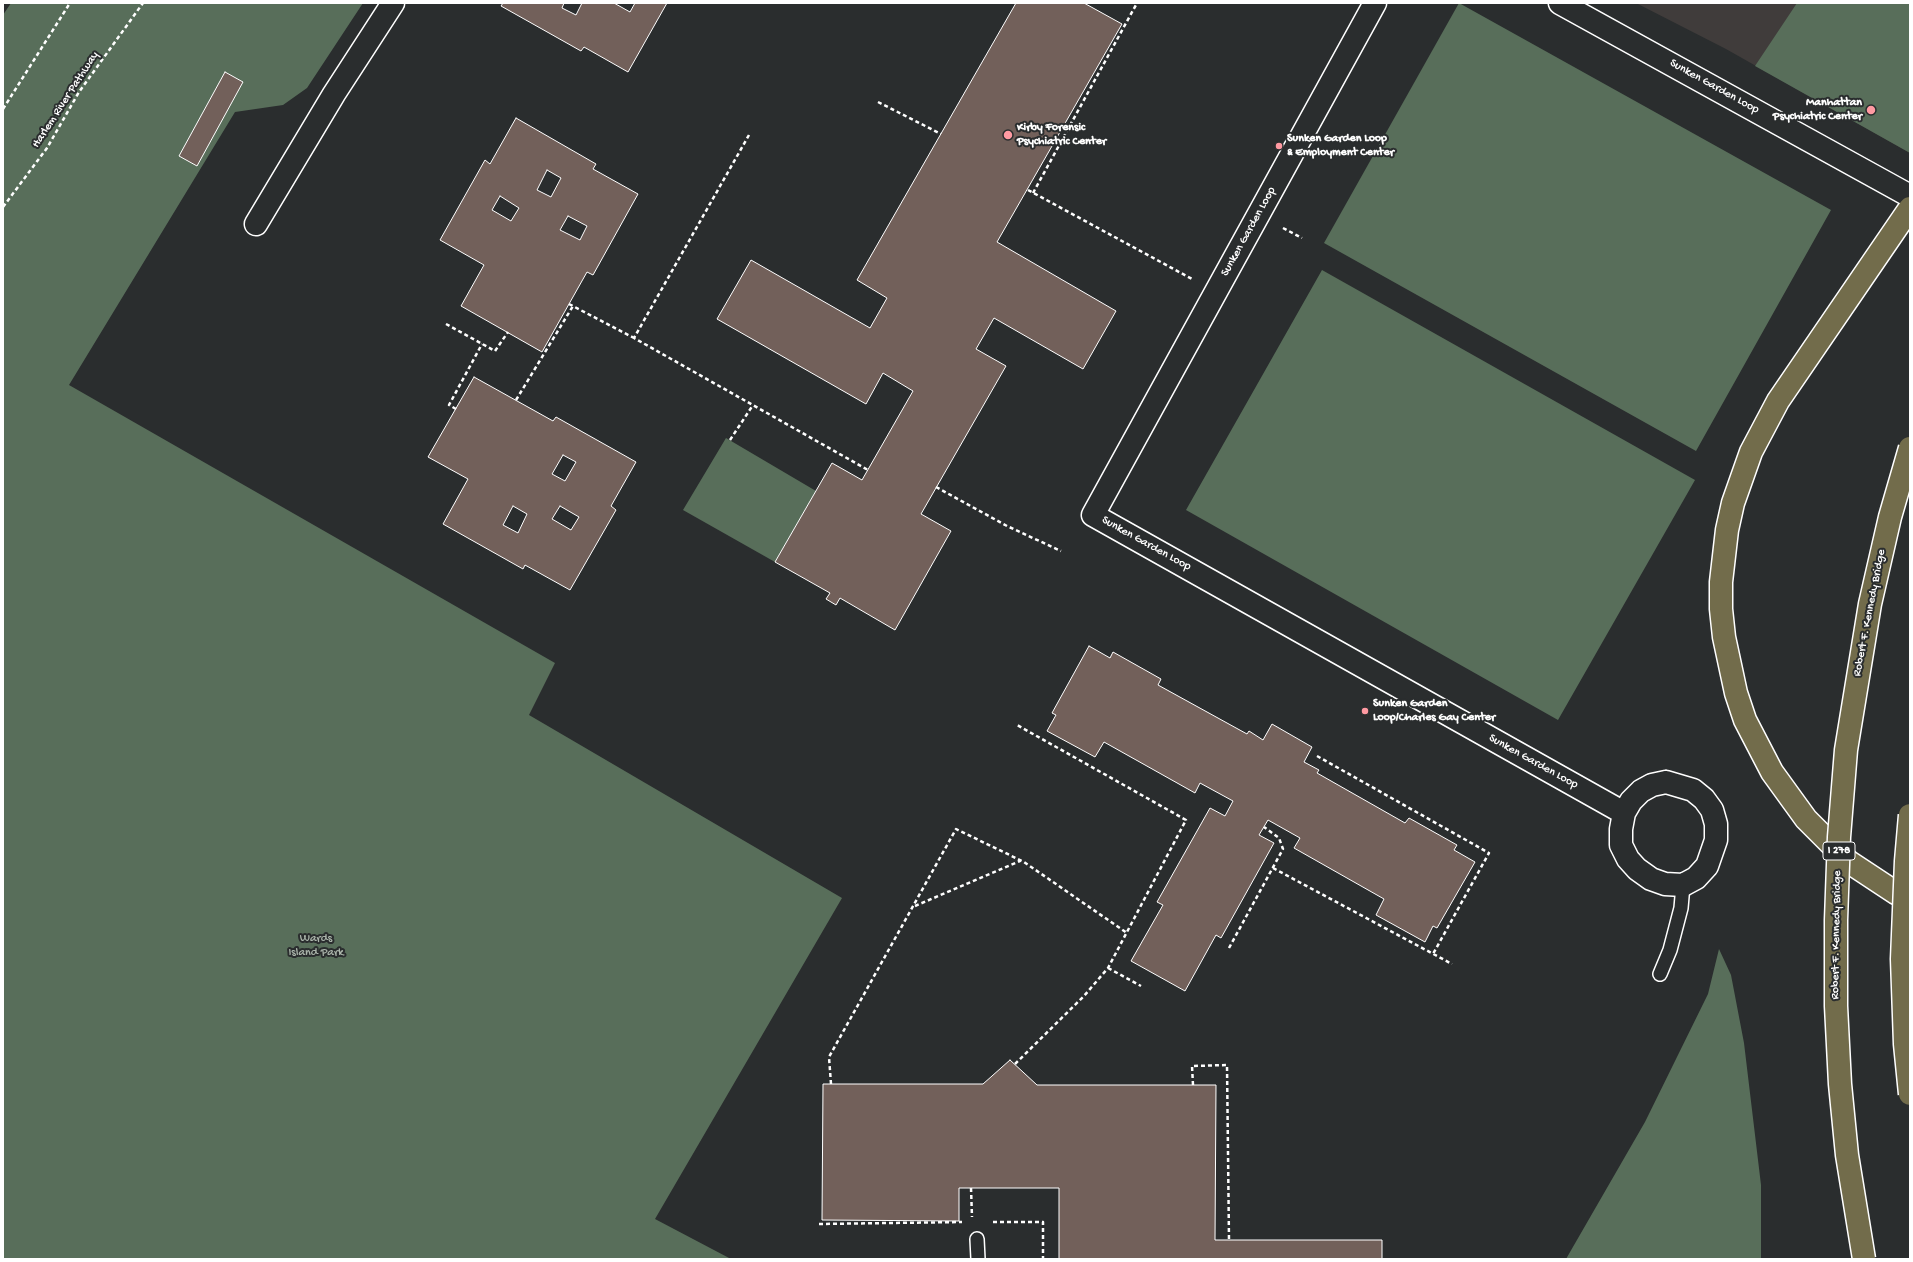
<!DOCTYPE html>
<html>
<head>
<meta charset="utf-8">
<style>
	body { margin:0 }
	#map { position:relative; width:1913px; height:1262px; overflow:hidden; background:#2a2d2e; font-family:"Gochi Hand",sans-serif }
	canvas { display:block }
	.frame { position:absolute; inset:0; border:4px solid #fff; pointer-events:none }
</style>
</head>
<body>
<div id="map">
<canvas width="1913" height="1262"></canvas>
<div class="frame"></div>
</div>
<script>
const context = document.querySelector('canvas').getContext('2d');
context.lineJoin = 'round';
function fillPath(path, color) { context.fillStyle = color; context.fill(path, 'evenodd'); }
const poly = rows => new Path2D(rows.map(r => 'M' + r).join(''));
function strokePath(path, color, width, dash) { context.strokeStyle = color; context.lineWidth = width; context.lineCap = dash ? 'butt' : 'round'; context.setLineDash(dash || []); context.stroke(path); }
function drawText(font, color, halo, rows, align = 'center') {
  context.font = font + ' "Gochi Hand",sans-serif'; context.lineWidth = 4; context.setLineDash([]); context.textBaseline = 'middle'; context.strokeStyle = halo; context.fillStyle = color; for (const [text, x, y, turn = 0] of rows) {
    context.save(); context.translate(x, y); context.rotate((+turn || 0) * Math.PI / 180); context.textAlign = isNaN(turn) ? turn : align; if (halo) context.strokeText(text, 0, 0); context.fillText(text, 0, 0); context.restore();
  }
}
fillPath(poly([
	[1636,3,1910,3,1910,153,1726,49]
]), '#403c3b');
fillPath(poly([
	[11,3,363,3,307,88,283,105,235,112,69,385,555,663,529,715,842,898,655,1219,731,1259,3,1259,3,15],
	[1459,3,1831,210,1696,451,1324,243],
	[1797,3,1910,3,1910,153,1755,66],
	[1322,270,1695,480,1558,720,1186,510],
	[726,438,816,491,775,562,683,510],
	[1719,949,1731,975,1744,1043,1761,1185,1761,1259,1566,1259,1645,1122,1708,994]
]), '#586e5a');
const building = poly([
	[503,3,564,3,562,8,576,15,582,3,614,3,630,12,635,3,667,3,628,72,584,47,581,51,501,6,503,3],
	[1016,3,1084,3,1122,24,997,242,1116,311,1083,369,994,318,976,349,1006,366,921,514,951,531,895,630,840,598,836,605,826,599,830,593,775,562,832,463,862,480,913,391,883,373,866,404,717,319,751,260,870,328,887,298,857,280,1016,3],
	[225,72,243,82,197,166,179,156,225,72],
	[516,118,596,164,593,169,638,194,593,275,587,272,542,352,461,306,484,265,440,240,485,160,490,164,516,118],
	[547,170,561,178,551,197,537,190,547,170],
	[500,196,519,208,511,221,492,210,500,196],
	[568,216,587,226,580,240,560,230,568,216],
	[474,377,553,421,556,417,636,462,611,506,616,510,570,590,525,565,523,569,443,524,468,479,428,457,474,377],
	[563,455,576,462,565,481,552,474,563,455],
	[513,506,527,514,518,533,503,525,513,506],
	[560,506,579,517,571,530,552,519,560,506],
	[1089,646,1110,658,1113,652,1161,679,1158,685,1247,734,1249,731,1263,740,1272,724,1312,747,1304,762,1319,770,1317,773,1405,823,1409,818,1457,845,1454,850,1475,862,1437,928,1433,926,1425,942,1376,915,1384,899,1294,848,1300,838,1268,820,1259,835,1274,843,1221,938,1216,935,1185,991,1131,961,1163,905,1157,902,1210,808,1225,816,1233,801,1200,783,1195,793,1104,742,1095,757,1047,731,1056,715,1052,713,1089,646],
	[1010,1060,1037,1085,1216,1085,1215,1240,1382,1240,1382,1259,1059,1259,1059,1188,959,1188,959,1221,822,1220,823,1084,983,1084,1010,1060]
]);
fillPath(building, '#72605a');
strokePath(building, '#fff', 1);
const service = poly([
	[1660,974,1670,950,1681,908,1683,885],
	[977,1239,978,1259]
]);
const minor = poly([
	[1375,3,1093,515,1624,813],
	[1560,3,1910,196],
	[256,224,334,94,393,3],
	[1666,782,1693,790,1704,799,1712,810,1716,824,1716,840,1707,866,1696,878,1683,885,1665,884,1651,879,1637,869,1628,859,1621,845,1621,829,1624,813,1631,801,1641,791,1652,785,1666,782]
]);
const motorway = poly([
	[1910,208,1778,401,1751,452,1733,503,1727,530,1721,582,1721,609,1724,637,1736,693,1745,720,1772,772,1806,819,1849,862,1896,893,1910,900]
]);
strokePath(service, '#fff', 16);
strokePath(minor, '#fff', 25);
strokePath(motorway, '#fff', 25);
strokePath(poly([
	[878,102,941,134],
	[3,109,70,3],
	[749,135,634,338,868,470],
	[1028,190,1192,279],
	[1033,193,1137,3],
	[3,207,47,148,79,92,143,3],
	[1283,228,1302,238],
	[569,304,634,338],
	[446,324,495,351,508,332],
	[516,400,573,306],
	[456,409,449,405,482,344],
	[730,440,753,405],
	[936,487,1007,526,1061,551],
	[1317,756,1489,853,1433,954],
	[1273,868,1452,964],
	[915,906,1020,861],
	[1229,948,1283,849,1279,838,1264,827],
	[1108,968,1141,986],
	[1015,1064,1084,996,1108,968,1186,820,1017,725],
	[831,1084,829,1057,956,829,1024,862,1127,933],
	[1193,1085,1192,1066,1227,1065,1229,1240],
	[971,1188,972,1217],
	[993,1222,1043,1222,1043,1259],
	[819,1224,962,1222]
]), '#fff', 2.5, [4, 3]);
strokePath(service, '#2a2d2e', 13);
strokePath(minor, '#2a2d2e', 22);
strokePath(motorway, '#726c4b', 22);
const motorwayBridge = poly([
	[1910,815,1906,861,1902,959,1905,1044,1910,1094],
	[1864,1259,1847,1155,1840,1084,1836,1006,1836,920,1839,837,1846,750,1870,604,1890,517,1910,448]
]);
strokePath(motorwayBridge, '#fff', 25, []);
strokePath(motorwayBridge, '#726c4b', 22);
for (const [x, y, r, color] of [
	[1871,110,5,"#ff9aa2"],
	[1008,135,5,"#ff9aa2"],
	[1279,146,4,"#ff9aa2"],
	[1365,711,4,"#ff9aa2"]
]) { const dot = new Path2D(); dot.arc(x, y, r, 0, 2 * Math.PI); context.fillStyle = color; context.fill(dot); strokePath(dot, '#2a2d2e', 1.5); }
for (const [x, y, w] of [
	[1839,851,32]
]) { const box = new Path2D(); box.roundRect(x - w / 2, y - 9, w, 18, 3); context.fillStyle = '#2a2d2e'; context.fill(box); strokePath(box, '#fff', 1); }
drawText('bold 11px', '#fff', null, [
	["I 278",1839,851]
]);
drawText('12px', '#fff', '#2a2d2e', [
	["Sunken Garden Loop",1714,87,29],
	["Harlem River Pathway",66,100,-57],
	["Sunken Garden Loop",1249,232,-61],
	["Sunken Garden Loop",1146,544,29],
	["Robert F. Kennedy Bridge",1870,613,-79],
	["Sunken Garden Loop",1533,762,29],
	["Robert F. Kennedy Bridge",1837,935,-89]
]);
drawText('bold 12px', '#fff', '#2a2d2e', [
	["Manhattan",1862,103,"right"],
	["Psychiatric Center",1862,117,"right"],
	["Kirby Forensic",1017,128],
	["Psychiatric Center",1017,142],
	["Sunken Garden Loop",1287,139],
	["& Employment Center",1287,153],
	["Sunken Garden",1373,704],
	["Loop/Charles Gay Center",1373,718]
], 'left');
drawText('12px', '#acb6ac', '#2a2d2e', [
	["Wards",316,939],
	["Island Park",316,953]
]);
</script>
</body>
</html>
